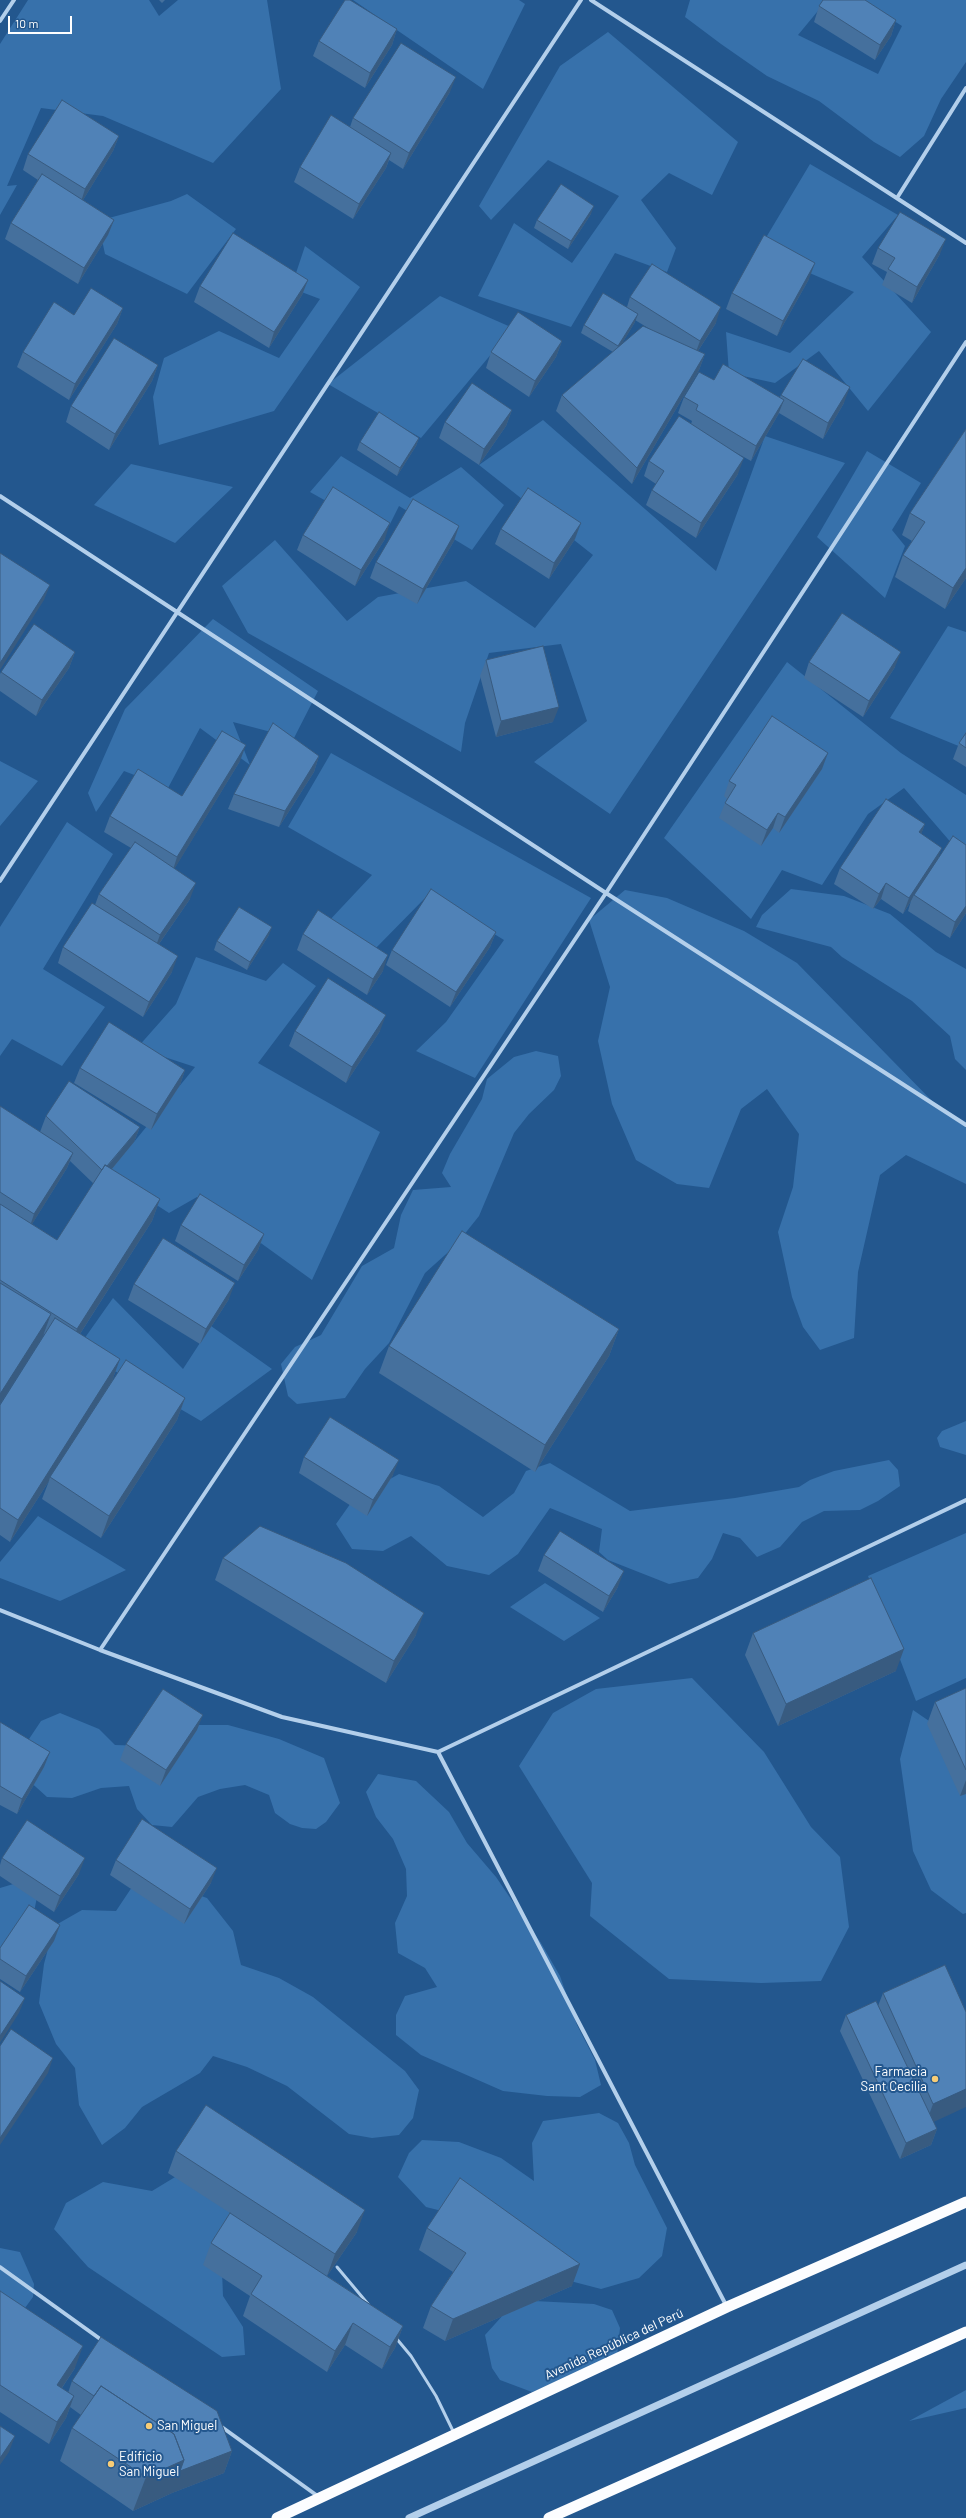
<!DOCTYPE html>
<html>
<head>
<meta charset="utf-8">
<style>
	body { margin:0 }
	#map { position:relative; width:966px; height:2518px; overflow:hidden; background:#23578e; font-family:Barlow,sans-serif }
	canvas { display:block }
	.scale { position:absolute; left:8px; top:16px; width:64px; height:18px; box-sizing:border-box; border:2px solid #fff; border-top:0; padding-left:5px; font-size:12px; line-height:14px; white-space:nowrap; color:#fff; -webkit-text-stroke:3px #23578e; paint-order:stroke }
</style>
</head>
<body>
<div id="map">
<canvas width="966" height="2518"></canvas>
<div class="scale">10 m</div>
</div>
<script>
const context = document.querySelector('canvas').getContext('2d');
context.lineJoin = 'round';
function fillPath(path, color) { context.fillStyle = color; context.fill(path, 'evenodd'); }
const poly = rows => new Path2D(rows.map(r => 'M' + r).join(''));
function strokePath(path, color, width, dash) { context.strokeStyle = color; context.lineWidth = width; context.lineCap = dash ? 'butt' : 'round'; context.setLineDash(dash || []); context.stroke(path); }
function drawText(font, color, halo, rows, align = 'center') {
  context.font = font + ' Barlow,sans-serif'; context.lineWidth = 4; context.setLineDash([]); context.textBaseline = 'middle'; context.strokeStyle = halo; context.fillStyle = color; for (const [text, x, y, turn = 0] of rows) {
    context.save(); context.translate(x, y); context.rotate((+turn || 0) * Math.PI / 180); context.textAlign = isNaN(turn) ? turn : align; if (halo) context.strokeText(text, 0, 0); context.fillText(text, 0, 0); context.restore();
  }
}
fillPath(poly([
	[28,0,149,0,159,16,178,0,267,0,281,89,213,163,103,116,41,108,7,186,17,185,0,215,0,44],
	[353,0,519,0,525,4,483,89],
	[690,0,827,0,798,35,878,74,902,26,861,0,966,0,966,62,941,99,924,136,900,157,874,142,819,101,767,76,721,44,685,17],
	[608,32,738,142,712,195,669,173,641,200,676,248,667,272,615,253,571,327,478,296,514,223,572,263,619,196,548,160,491,220,479,206,560,66],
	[810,164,898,215,862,257,931,332,868,411,819,351,775,383,729,373,726,332,790,353,854,292,758,251],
	[187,194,236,229,187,294,105,254,98,221,171,201],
	[305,246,360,287,274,411,159,445,153,397,164,358,219,331,279,358,320,299,291,288],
	[440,296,513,328,421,438,328,384],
	[543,420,716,571,765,436,845,463,610,814,534,762,587,721,561,644,489,653,465,723,461,752,248,633,222,586,275,540,347,621,378,597,466,581,535,628,593,555,479,465],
	[867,451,921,483,892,530,905,546,885,598,817,537],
	[341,456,410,498,461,467,504,505,472,550,399,506,385,534,310,492],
	[131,464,233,487,175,543,94,505],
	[213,619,318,691,294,738,233,722,250,765,200,728,168,788,124,771,96,812,88,793,125,709],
	[948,626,966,632,966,740,961,747,890,718],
	[787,662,901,753,966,795,966,860,904,788,868,814,822,885,782,870,751,919,664,838],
	[331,753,591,898,475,1078,416,1051,446,1022,504,940,429,894,373,951,327,923,372,875,288,827],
	[0,761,38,781,0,826],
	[67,822,113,854,43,969,105,1007,62,1066,12,1039,0,1056,0,927],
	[791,889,844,896,890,914,936,952,966,969,966,1070,955,1059,950,1036,912,1001,842,957,831,947,756,927,762,915],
	[625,890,667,898,744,931,797,963,935,1104,966,1127,966,1184,906,1155,880,1175,858,1272,854,1338,820,1350,803,1327,792,1297,778,1232,793,1187,799,1134,767,1089,741,1109,709,1188,677,1184,636,1160,612,1104,598,1041,610,987,589,920],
	[196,957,266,981,283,963,316,986,258,1063,380,1132,312,1280,197,1197,169,1213,99,1168,134,1142,195,1067,137,1048,176,1004],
	[536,1051,558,1056,561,1076,554,1090,529,1114,514,1133,479,1216,455,1246,425,1273,389,1343,365,1369,345,1398,297,1404,288,1396,281,1364,295,1347,321,1335,362,1266,394,1248,401,1215,413,1190,451,1187,442,1173,450,1154,482,1099,487,1079,514,1057],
	[113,1298,183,1369,211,1326,272,1369,201,1421,77,1349],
	[966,1421,966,1455,940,1447,937,1438,942,1431],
	[889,1460,898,1470,900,1486,878,1501,860,1510,824,1511,802,1522,780,1547,757,1557,740,1538,723,1533,712,1559,698,1578,669,1584,608,1560,599,1552,602,1529,550,1508,518,1554,489,1575,447,1566,411,1536,383,1551,352,1549,336,1524,353,1500,399,1474,439,1486,483,1517,514,1493,526,1471,550,1463,630,1511,735,1498,799,1487,810,1480,834,1471],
	[38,1516,126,1570,60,1601,0,1578,0,1562],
	[966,1533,966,1678,916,1701,868,1576],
	[545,1583,600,1618,564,1641,510,1607],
	[692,1678,764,1752,811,1827,840,1857,849,1927,821,1981,761,1983,669,1979,590,1916,592,1883,519,1766,553,1713,596,1689],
	[913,1710,951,1736,966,1771,966,1913,963,1914,931,1890,913,1851,900,1759],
	[60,1713,99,1729,115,1745,146,1746,197,1725,228,1725,279,1739,324,1758,340,1803,326,1822,316,1829,302,1828,290,1824,275,1813,269,1795,245,1785,220,1789,198,1797,172,1827,152,1825,137,1809,129,1786,101,1788,72,1798,47,1797,26,1778,29,1739,41,1721],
	[378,1774,416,1781,449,1812,467,1843,496,1877,541,1943,560,1976,577,2025,595,2060,601,2085,580,2097,547,2096,503,2091,421,2055,396,2035,396,2015,405,1996,437,1987,425,1968,398,1953,395,1923,407,1896,406,1869,393,1839,376,1817,366,1792],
	[20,1882,38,1892,34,1912,0,1972,0,1888],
	[163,1883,207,1898,233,1931,241,1965,279,1978,313,1997,405,2071,419,2090,413,2118,399,2135,372,2138,349,2134,287,2086,247,2067,213,2056,200,2073,142,2107,125,2128,102,2145,79,2105,75,2068,56,2044,39,2003,44,1964,54,1926,82,1910,116,1911,134,1884],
	[599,2113,618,2123,629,2143,635,2165,667,2228,662,2256,639,2278,601,2289,555,2277,454,2214,426,2207,398,2177,409,2153,422,2140,459,2142,501,2158,534,2181,532,2143,543,2121],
	[190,2168,233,2199,222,2271,223,2296,243,2327,245,2355,222,2357,88,2267,54,2229,66,2203,103,2182,152,2191],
	[0,2248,20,2252,34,2284,33,2297,22,2312,0,2320],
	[534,2301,594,2304,612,2310,620,2328,617,2357,532,2392,500,2380,492,2368,485,2335,504,2314],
	[966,2390,966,2408,909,2421]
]), '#3771ab');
strokePath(poly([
	[337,2267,368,2304],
	[396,2338,411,2356,436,2396,454,2433]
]), '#b3cfeb', 3);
strokePath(poly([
	[591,0,966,243],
	[0,21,14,0],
	[897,198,966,88],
	[0,496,606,893,966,1125],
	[0,881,581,0],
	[0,1610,100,1650,282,1717,438,1752,966,1500],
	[100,1650,606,893,966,342],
	[438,1752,727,2307],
	[0,2267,103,2341],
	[219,2425,319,2497]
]), '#b3cfeb', 4);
strokePath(poly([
	[409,2518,966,2265]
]), '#b3cfeb', 7);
strokePath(poly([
	[277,2518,727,2307,966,2202],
	[549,2518,966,2332]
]), '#fcfdff', 11);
fillPath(poly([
	[159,0,165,0,162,3],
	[819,6,896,20,891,36,875,60,814,22],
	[397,29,392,45,365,88,313,56,319,41],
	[450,92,403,169,389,160,386,168,353,219,294,182,300,167,350,127,353,118],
	[119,136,113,151,83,200,114,220,108,235,78,284,5,239,11,223,38,180,23,170,28,154],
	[591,214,568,249,534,228,537,220],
	[878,248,940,254,912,303,882,285,887,272,872,264],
	[809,279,777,336,726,309,732,293],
	[308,280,302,295,269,348,194,302,200,286],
	[630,297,716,323,698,351,705,354,699,370,632,484,556,411,562,395,613,352,581,333,584,325,627,307],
	[635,320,653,331,621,345,635,322],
	[123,308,117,324,69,400,17,367,23,352,74,315],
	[562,341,556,357,529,397,486,368,491,352],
	[158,365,152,381,109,450,66,422,71,406],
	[714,380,780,397,781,395,844,403,823,439,779,413,778,415,751,461,724,446,738,474,696,538,646,505,652,490,656,484,644,476,649,461,691,424,692,421,678,413,684,397],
	[512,410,506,426,479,465,439,438,445,422],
	[966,429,966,578,945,609,895,577,903,555,912,541,902,535,910,513],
	[419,438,416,446,397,476,357,450,360,442],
	[459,526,454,541,417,604,370,578,376,562],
	[501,529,575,539,549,579,495,544],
	[303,535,385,539,355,586,297,550],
	[75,652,69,668,36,716,0,691,0,674,1,672],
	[486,660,553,722,496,737,480,676],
	[809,662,895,667,863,717,804,678],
	[966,733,966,767,953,759,959,743],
	[319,756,314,772,279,827,228,809,234,794],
	[240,761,174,869,190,899,159,944,172,972,143,1017,58,963,63,947,95,905,99,894,131,848,104,832,110,816,182,796],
	[822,769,779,833,773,828,761,846,719,818,725,803,727,799,724,796,729,781],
	[925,824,921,834,939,857,966,913,950,938,908,911,911,901,903,914,881,899,873,909,834,884,840,868],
	[496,932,490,947,450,1007,386,965,392,950],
	[303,934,383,971,367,995,297,950],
	[269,935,247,970,214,950,217,941],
	[295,1031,380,1031,346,1083,289,1046],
	[80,1068,185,1070,180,1085,151,1130,74,1083],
	[0,1106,40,1132,46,1116,140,1127,134,1142,112,1169,160,1199,152,1221,80,1334,120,1359,112,1381,185,1398,177,1420,101,1538,42,1499,49,1481,10,1542,0,1535,0,1405,44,1335,44,1334,0,1404],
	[70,1161,94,1184,57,1240,32,1224,67,1168],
	[181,1225,264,1234,258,1250,238,1281,175,1241],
	[134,1284,229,1299,200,1344,128,1300],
	[619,1329,609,1356,535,1472,379,1373,389,1346],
	[304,1457,393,1475,367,1516,299,1473],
	[544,1555,618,1587,603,1612,538,1571],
	[223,1558,416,1635,386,1683,215,1580],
	[753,1633,896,1671,778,1726,745,1655],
	[966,1688,966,1794,960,1796,927,1724,935,1702],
	[0,1722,44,1767,17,1814,0,1805],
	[197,1730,160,1786,120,1760,126,1744],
	[2,1858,79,1874,54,1912,0,1876,0,1865],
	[116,1860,211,1883,184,1924,110,1875],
	[54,1941,20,1992,0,1979,0,1948],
	[945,1965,933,2122,937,2129,931,2145,900,2159,840,2031,846,2015,878,2006,883,1993],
	[176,2151,357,2232,327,2276,403,2326,395,2348,382,2369,345,2345,327,2372,243,2316,250,2296,203,2265,211,2243,230,2213,168,2173],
	[427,2228,572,2286,445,2341,423,2328,431,2306,453,2272,419,2250],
	[0,2291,75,2368,62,2388,68,2393,72,2381,232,2451,224,2473,172,2493,133,2511,60,2461,72,2428,81,2415,70,2407,66,2418,49,2444,0,2412]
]), '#45709d');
fillPath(poly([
	[896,20,891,36,875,60,880,45],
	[397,29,392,45,365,88,370,73],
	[456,77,450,92,403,169,409,153],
	[119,136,113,151,80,205,85,189],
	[391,153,386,168,353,219,359,204],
	[594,206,591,214,568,249,571,241],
	[114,220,108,235,78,284,84,268],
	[946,239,940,254,912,303,917,287],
	[815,263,809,279,777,336,783,321],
	[308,280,302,295,269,348,274,332],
	[721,307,716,323,694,357,700,341],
	[123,308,117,324,69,400,75,384],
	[638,314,635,322,616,354,618,346],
	[562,341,556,357,529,397,535,381],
	[705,354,699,370,632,484,637,468],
	[158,365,152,381,109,450,115,434],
	[850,387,844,403,823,439,828,423],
	[784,400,778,415,751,461,756,446],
	[512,410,506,426,479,465,484,449],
	[419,438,416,446,397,476,400,468],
	[744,458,738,474,696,538,701,523],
	[390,523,385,539,355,586,361,570],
	[581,523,575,539,549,579,554,563],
	[459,526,454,541,417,604,423,589],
	[966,568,966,578,945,609,953,588],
	[50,585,44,600,0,670,0,663],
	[75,652,69,668,36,716,42,700],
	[901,652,895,667,863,717,869,701],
	[559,707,553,722,496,737,501,721],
	[246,745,240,761,172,873,177,857],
	[828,753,822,769,779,833,785,817],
	[319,756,314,772,279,827,285,811],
	[778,813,773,828,761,846,767,830],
	[925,824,919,840,919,832],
	[942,848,936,864,914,895,911,901,903,914,909,898],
	[196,883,190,899,154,951,160,935],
	[886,883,881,899,873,909,879,894],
	[966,906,966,913,950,938,955,922],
	[272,927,269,935,247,970,250,962],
	[496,932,490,947,450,1007,456,992],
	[388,955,383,971,367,995,373,979],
	[178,956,172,972,143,1017,149,1002],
	[386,1015,380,1031,346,1083,352,1067],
	[185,1070,180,1085,151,1130,157,1114],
	[140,1127,134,1142,97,1187,103,1172],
	[73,1153,67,1168,29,1229,34,1214],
	[160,1199,152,1221,69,1351,77,1329],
	[264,1234,258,1250,238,1281,244,1265],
	[235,1283,229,1299,200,1344,206,1329],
	[51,1314,43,1336,0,1404,0,1394],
	[619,1329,609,1356,535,1472,545,1445],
	[120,1359,112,1381,50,1477,49,1481,10,1542,18,1520],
	[185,1398,177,1420,101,1538,109,1516],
	[399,1460,393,1475,367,1516,373,1500],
	[624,1571,618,1587,603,1612,609,1596],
	[424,1613,416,1635,386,1683,394,1661],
	[904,1649,896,1671,778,1726,786,1704],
	[203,1715,197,1730,160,1786,166,1770],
	[50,1752,44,1767,17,1814,22,1799],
	[966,1780,966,1794,960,1796],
	[85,1858,79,1874,54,1912,60,1896],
	[217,1868,211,1883,184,1924,190,1909],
	[60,1925,54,1941,20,1992,26,1976],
	[25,1998,19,2013,0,2043,0,2036],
	[53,2058,48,2073,0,2145,0,2138],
	[966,2089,966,2107,925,2126,933,2104],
	[937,2129,931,2145,900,2159,906,2143],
	[365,2210,357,2232,327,2276,335,2254],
	[580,2264,572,2286,445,2341,453,2319],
	[353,2323,345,2345,327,2372,335,2351],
	[403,2326,395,2348,382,2369,390,2347],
	[83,2346,75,2368,49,2407,57,2385],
	[74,2396,66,2418,49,2444,57,2422],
	[15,2436,9,2452,0,2465,0,2458],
	[232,2451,224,2473,172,2493,133,2511,146,2477,184,2460]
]), '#385b80');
const building = poly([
	[345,0,350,0,397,29,370,73,319,41,345,0],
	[823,0,865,0,896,20,880,45,819,6,823,0],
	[401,43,456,77,409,153,353,118,401,43],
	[62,100,119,136,85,189,28,154,62,100],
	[331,115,391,153,359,204,300,167,331,115],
	[42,174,114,220,84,268,11,223,42,174],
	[561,184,594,206,571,241,537,220,561,184],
	[900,212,946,239,917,287,888,269,895,258,878,248,900,212],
	[233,233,308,280,274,332,200,286,233,233],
	[764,235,815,263,783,321,732,293,764,235],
	[652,264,721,307,700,341,630,297,652,264],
	[91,288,123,308,75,384,23,352,54,302,74,315,91,288],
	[603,293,638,314,618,346,584,325,603,293],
	[518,312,562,341,535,381,491,352,518,312],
	[643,326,705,354,637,468,562,395,643,326],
	[114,338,158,365,115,434,71,406,114,338],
	[803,359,850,387,828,423,781,395,803,359],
	[723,364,784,400,756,446,696,410,698,405,684,397,699,372,714,380,723,364],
	[472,383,512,410,484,449,445,422,472,383],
	[379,412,419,438,400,468,360,442,379,412],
	[679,416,744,458,701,523,652,490,664,471,649,461,679,416],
	[966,429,966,568,953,588,903,555,925,522,910,513,966,429],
	[333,487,390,523,361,570,303,535,333,487],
	[528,488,581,523,554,563,501,529,528,488],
	[413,499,459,526,423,589,376,562,413,499],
	[0,553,50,585,0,663,0,553],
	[842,613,901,652,869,701,809,662,842,613],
	[34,624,75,652,42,700,1,672,34,624],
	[543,646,559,707,501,721,486,660,543,646],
	[772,716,828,753,785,817,778,813,767,830,725,803,736,785,729,781,772,716],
	[273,723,319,756,285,811,234,794,273,723],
	[222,731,246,745,177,857,110,816,138,769,182,796,222,731],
	[966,733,966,748,959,743,966,733],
	[886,799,925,824,919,832,942,848,909,898,886,883,879,894,840,868,886,799],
	[953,836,966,845,966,906,955,922,914,895,953,836],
	[135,842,196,883,160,935,99,894,135,842],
	[431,889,496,932,456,992,392,950,431,889],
	[92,903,178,956,149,1002,63,947,92,903],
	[239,907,272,927,250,962,217,941,239,907],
	[318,910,388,955,373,979,303,934,318,910],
	[328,978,386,1015,352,1067,295,1031,328,978],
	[109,1022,185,1070,157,1114,80,1068,109,1022],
	[69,1081,140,1127,107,1166,105,1165,102,1170,46,1116,69,1081],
	[0,1106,73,1153,34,1214,0,1192,0,1106],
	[105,1165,160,1199,77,1329,0,1280,0,1204,57,1240,105,1165],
	[200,1194,264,1234,244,1265,181,1225,200,1194],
	[462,1231,619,1329,545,1445,389,1346,462,1231],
	[163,1238,235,1283,206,1329,134,1284,163,1238],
	[0,1283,51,1314,0,1394,0,1283],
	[55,1318,120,1359,18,1520,0,1508,0,1405,55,1318],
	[126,1360,185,1398,109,1516,50,1477,126,1360],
	[330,1417,399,1460,373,1500,304,1457,330,1417],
	[260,1526,346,1563,424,1613,394,1661,223,1558,260,1526],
	[560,1531,624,1571,609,1596,544,1555,560,1531],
	[871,1578,904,1649,786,1704,753,1633,871,1578],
	[966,1688,966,1770,935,1702,966,1688],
	[163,1689,203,1715,166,1770,126,1744,163,1689],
	[0,1722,50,1752,22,1799,0,1786,0,1722],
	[142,1819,217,1868,190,1909,116,1860,142,1819],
	[27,1820,85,1858,60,1896,2,1858,27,1820],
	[29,1905,60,1925,26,1976,0,1959,0,1948,29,1905],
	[945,1965,966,2012,966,2089,933,2104,883,1993,945,1965],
	[0,1981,25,1998,0,2036,0,1981],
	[876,2001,937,2129,906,2143,846,2015,876,2001],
	[11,2029,53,2058,0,2138,0,2046,11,2029],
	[206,2105,365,2210,335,2254,176,2151,206,2105],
	[460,2178,580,2264,453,2319,431,2306,466,2253,427,2228,460,2178],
	[230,2213,403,2326,390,2347,353,2323,335,2351,251,2294,262,2276,211,2243,230,2213],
	[0,2291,83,2346,57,2385,74,2396,57,2422,0,2385,0,2291],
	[101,2337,217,2411,232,2451,180,2471,184,2460,174,2434,101,2386,94,2396,72,2381,101,2337],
	[101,2386,174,2434,184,2460,146,2477,72,2428,101,2386],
	[0,2426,15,2436,0,2458,0,2426]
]);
fillPath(building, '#5082b7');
strokePath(building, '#385b80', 1);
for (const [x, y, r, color] of [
	[935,2079,4,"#f7cc76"],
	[149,2426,4,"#f7cc76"],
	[111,2464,4,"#f7cc76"]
]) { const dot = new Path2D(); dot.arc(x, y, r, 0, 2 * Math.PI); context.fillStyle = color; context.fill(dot); strokePath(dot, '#23578e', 1.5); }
drawText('13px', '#fff', '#23578e', [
	["Farmacia",927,2072,"right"],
	["Sant Cecilia",927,2087,"right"],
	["San Miguel",157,2426],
	["Edificio",119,2457],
	["San Miguel",119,2472]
], 'left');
drawText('13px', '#fff', '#23578e', [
	["Avenida República del Perú",614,2344,-25]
]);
</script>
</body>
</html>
